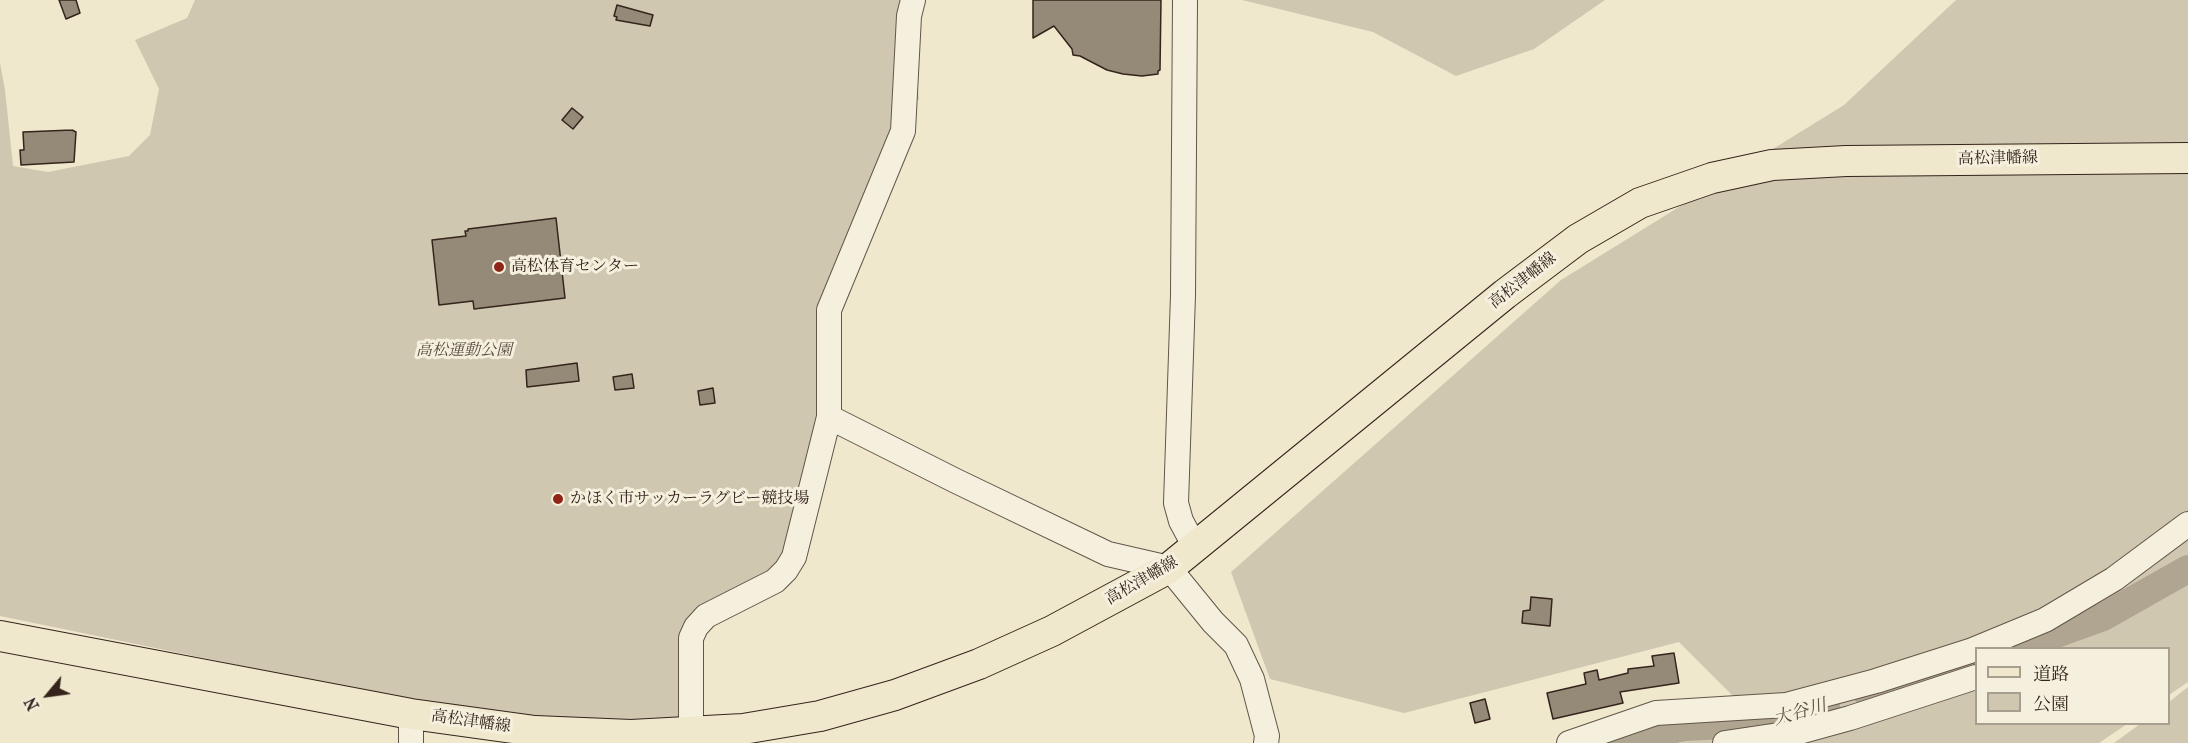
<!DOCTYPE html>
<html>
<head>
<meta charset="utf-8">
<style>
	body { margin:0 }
	#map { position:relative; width:2188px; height:743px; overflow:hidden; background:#efe8cd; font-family:"IM FELL French Canon","Noto Serif JP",serif }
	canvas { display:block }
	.legend { position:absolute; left:1975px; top:647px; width:195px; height:78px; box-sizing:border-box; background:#f5f0de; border:2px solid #a89e90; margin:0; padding:8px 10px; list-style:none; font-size:18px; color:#34241c }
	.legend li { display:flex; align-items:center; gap:12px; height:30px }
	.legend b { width:30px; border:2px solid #a89e90 }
	.north { position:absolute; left:18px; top:665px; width:60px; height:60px; -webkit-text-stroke:4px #f5f0de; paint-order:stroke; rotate:241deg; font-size:16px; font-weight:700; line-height:24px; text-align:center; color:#34241c }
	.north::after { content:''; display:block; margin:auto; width:21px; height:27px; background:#34241c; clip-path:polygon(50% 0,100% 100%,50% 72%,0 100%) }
</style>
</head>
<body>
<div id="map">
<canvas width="2188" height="743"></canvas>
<ul class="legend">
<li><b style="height:8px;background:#efe8cd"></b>道路</li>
<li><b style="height:16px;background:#cfc7af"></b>公園</li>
</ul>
<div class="north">N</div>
</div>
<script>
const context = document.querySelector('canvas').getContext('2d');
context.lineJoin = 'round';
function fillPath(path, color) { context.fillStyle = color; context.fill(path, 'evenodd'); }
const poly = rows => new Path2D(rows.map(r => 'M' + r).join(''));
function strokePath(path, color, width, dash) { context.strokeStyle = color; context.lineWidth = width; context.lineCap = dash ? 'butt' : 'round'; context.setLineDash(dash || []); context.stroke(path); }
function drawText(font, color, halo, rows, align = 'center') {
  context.font = font + ' "IM FELL French Canon","Noto Serif JP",serif'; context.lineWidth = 6; context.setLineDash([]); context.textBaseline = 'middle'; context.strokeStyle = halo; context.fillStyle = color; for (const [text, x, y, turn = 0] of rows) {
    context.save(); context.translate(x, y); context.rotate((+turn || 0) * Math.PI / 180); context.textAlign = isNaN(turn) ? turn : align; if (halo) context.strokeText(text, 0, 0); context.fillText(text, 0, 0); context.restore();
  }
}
fillPath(poly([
	[195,0,908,0,919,100,896,98,893,138,823,307,825,403,783,567,708,606,687,721,594,722,486,711,369,692,0,616,0,63,5,90,13,166,48,172,129,156,150,135,159,89,135,40,187,18],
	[1242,0,1605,0,1534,49,1456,76,1373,32],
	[1956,0,2188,0,2188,682,2169,695,2168,648,1976,648,1976,724,2127,724,2099,743,1680,743,1735,698,1679,642,1404,713,1270,679,1231,572,1561,280,1844,105],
	[2188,687,2188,743,2114,743,2140,724,2168,724,2169,702]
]), '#cfc7af');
strokePath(poly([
	[2017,648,2103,617,2188,569],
	[1868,695,1976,662],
	[1620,743,1684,727,1767,723,1826,706]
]), '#afa591', 28);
const building = poly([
	[59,0,76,0,80,13,66,19,59,0],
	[1033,0,1161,0,1160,70,1158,71,1158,74,1142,76,1123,74,1107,70,1080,56,1073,55,1072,49,1054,26,1033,38,1033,0],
	[617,5,653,15,650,26,616,20,617,17,614,16,617,5],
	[572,108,583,117,573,129,562,120,572,108],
	[72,130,76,132,74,162,21,165,20,150,24,150,23,132,72,130],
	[556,218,565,298,474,309,473,301,439,305,432,240,466,236,465,231,468,231,468,229,556,218],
	[577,363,579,381,527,387,526,370,577,363],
	[632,374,634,388,615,390,613,377,632,374],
	[713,388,715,403,700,405,698,391,713,388],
	[1531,597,1552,599,1550,626,1522,623,1523,611,1530,610,1531,597],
	[1674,653,1679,683,1620,692,1623,703,1553,719,1547,693,1586,684,1584,673,1597,670,1599,680,1628,673,1628,669,1654,666,1652,656,1674,653],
	[1485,699,1490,719,1475,723,1470,703,1485,699]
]);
fillPath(building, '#958a78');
strokePath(building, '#34241c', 1.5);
const minor = poly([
	[1185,0,1183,295,1176,503,1181,521,1195,547],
	[829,417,956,481,1108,554,1169,568,1213,622,1236,645,1252,679,1267,736,1266,743],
	[691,732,691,638,696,627,706,616,775,581,786,570,794,557,829,417,829,310,903,131,909,16,913,0],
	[411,743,411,714],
	[1569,743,1656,713,1786,705,1876,681,1970,651,2045,620,2114,579,2188,524],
	[1725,743,1799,732,1850,718,1976,677]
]);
const major = poly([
	[0,636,411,714,535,731,631,735,743,729,820,716,895,695,979,664,1052,631,1169,568,1505,294,1578,239,1640,203,1712,178,1772,165,1846,161,2188,158]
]);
strokePath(minor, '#635548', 26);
strokePath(major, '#34241c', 32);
strokePath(minor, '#f5f0de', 24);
strokePath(major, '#efe8cd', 30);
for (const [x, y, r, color] of [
	[499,267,6,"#8f2418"],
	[558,499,6,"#8f2418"]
]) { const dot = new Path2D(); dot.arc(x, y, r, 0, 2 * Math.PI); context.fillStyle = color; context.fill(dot); strokePath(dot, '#f5f0de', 2); }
drawText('16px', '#34241c', '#f5f0de', [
	["高松津幡線",1998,159,-1],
	["高松津幡線",1523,281,-38],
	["高松津幡線",1142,581,-30],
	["高松津幡線",471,722,8]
]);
drawText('16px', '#34241c', '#f5f0de', [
	["高松体育センター",511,267],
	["かほく市サッカーラグビー競技場",570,499]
], 'left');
drawText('italic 16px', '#5b4d41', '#f5f0de', [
	["高松運動公園",464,351]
]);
drawText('italic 18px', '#5f5145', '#f5f0de', [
	["大谷川",1800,713,-16]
]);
</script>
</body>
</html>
